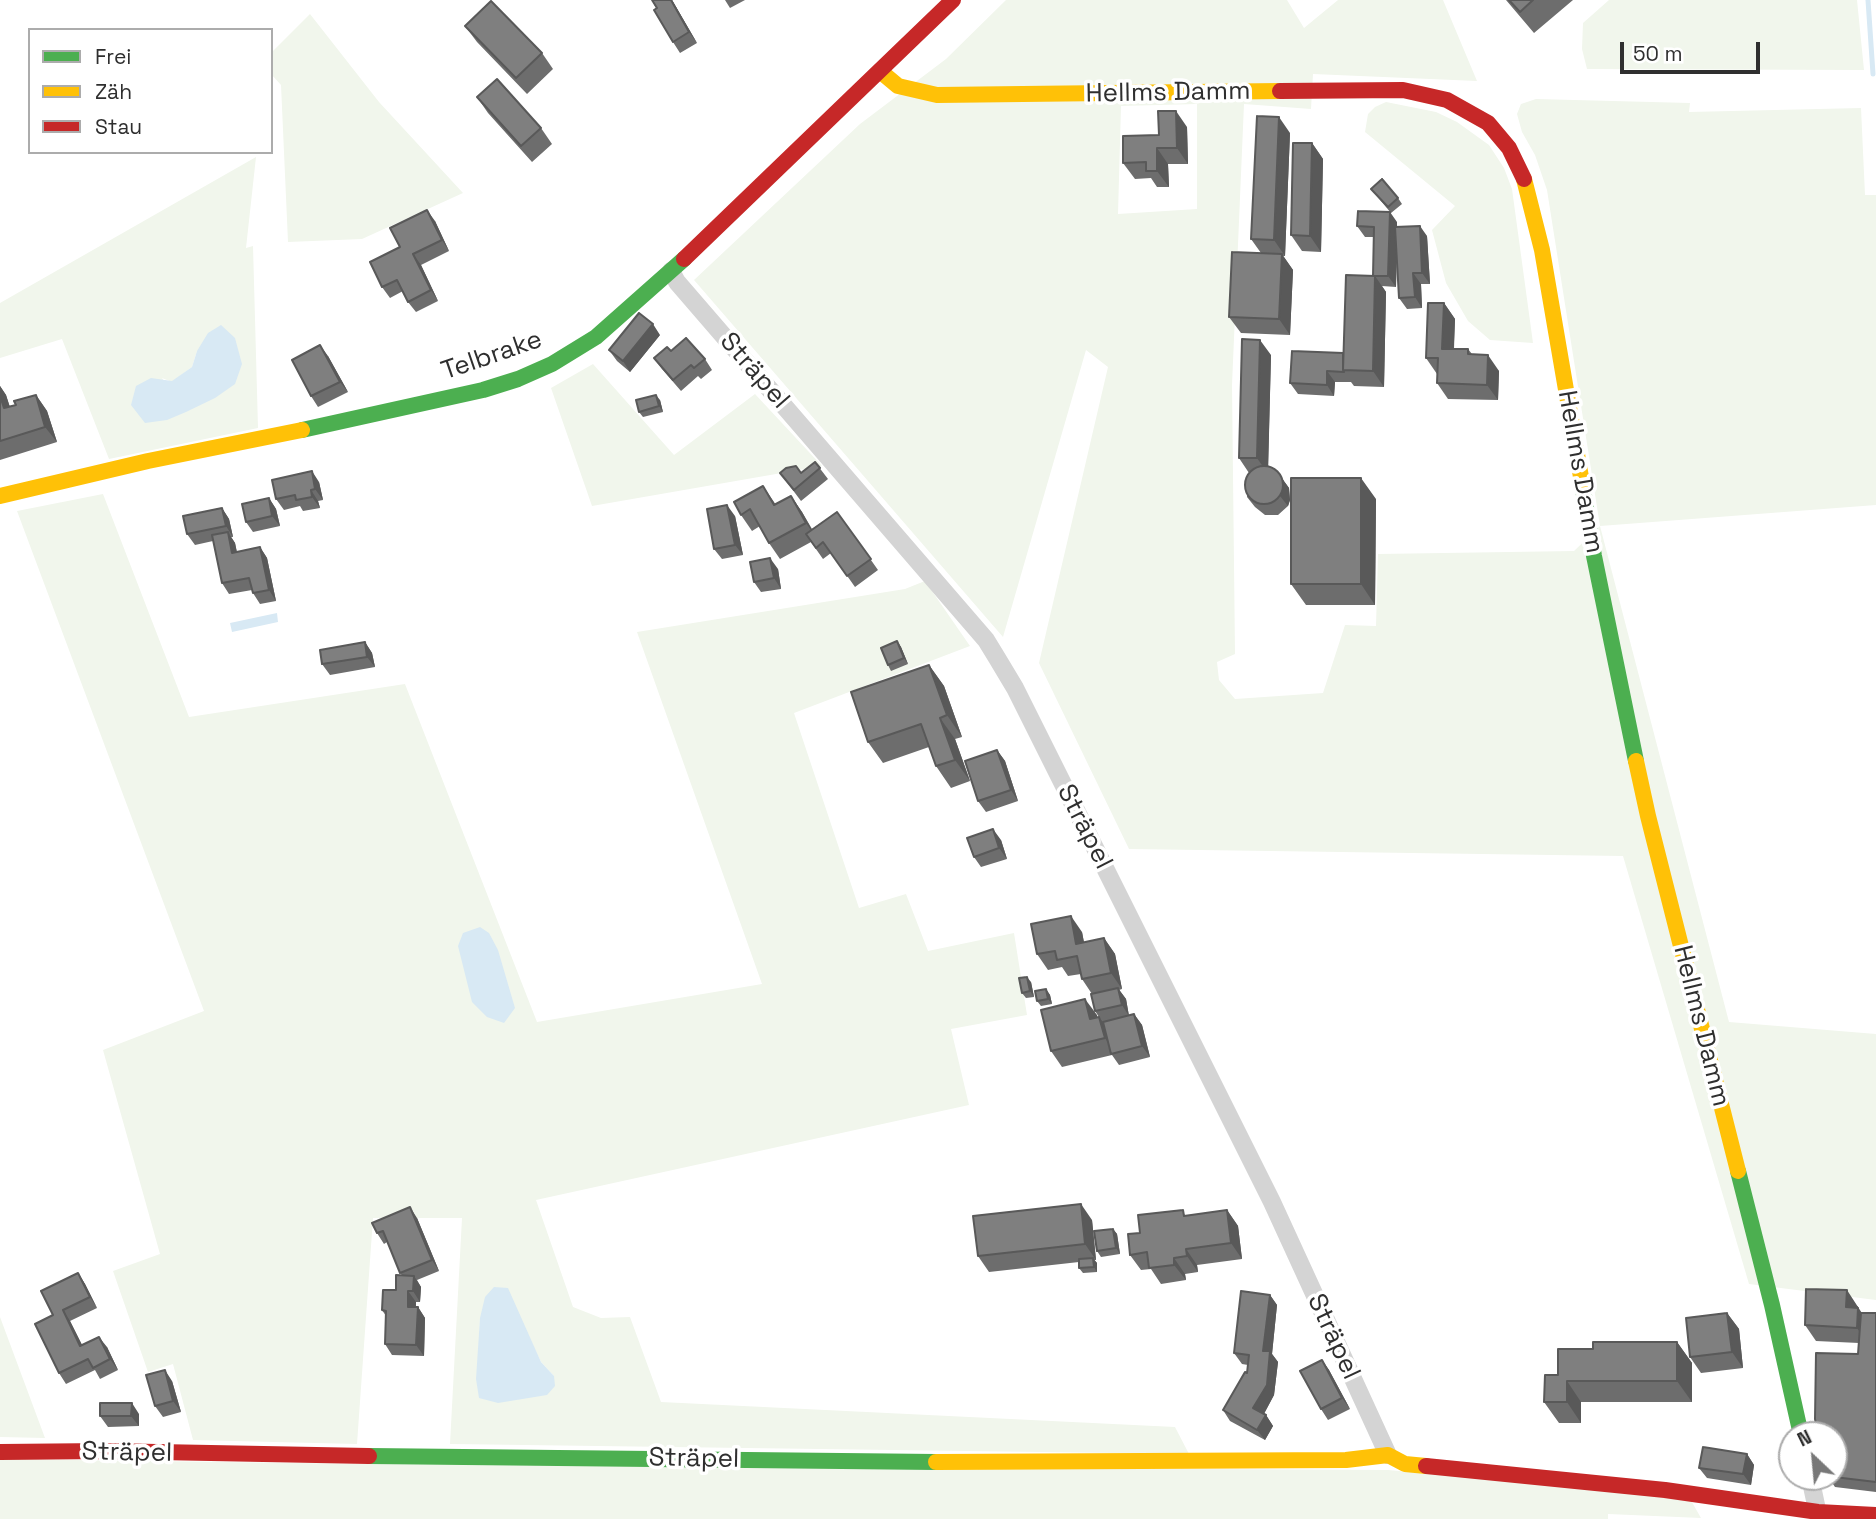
<!DOCTYPE html>
<html>
<head>
<meta charset="utf-8">
<style>
	body { margin:0 }
	#map { position:relative; width:1876px; height:1519px; overflow:hidden; background:#fff; font-family:"Space Grotesk",sans-serif }
	canvas { display:block }
	.legend { position:absolute; left:28px; top:28px; width:245px; height:126px; box-sizing:border-box; background:#fff; border:2px solid #acacac; margin:0; padding:9px 12px; list-style:none; font-size:21px; color:#2f2f2f }
	.legend li { display:flex; align-items:center; gap:14px; height:35px }
	.legend b { width:35px; border:2px solid #acacac }
	.north { position:absolute; left:1778px; top:1421px; width:70px; height:70px; box-sizing:border-box; background:#fff; border:2px solid #acacac; border-radius:50%; rotate:334deg; font-size:19px; font-weight:700; line-height:28px; text-align:center; color:#2f2f2f }
	.north::after { content:''; display:block; margin:auto; width:24px; height:32px; background:#787878; clip-path:polygon(50% 0,100% 100%,50% 72%,0 100%) }
	.scale { position:absolute; left:1620px; top:42px; width:140px; height:32px; box-sizing:border-box; border:4px solid #2f2f2f; border-top:0; padding-left:9px; font-size:21px; line-height:24px; white-space:nowrap; color:#2f2f2f; -webkit-text-stroke:5px #fff; paint-order:stroke }
</style>
</head>
<body>
<div id="map">
<canvas width="1876" height="1519"></canvas>
<ul class="legend">
<li><b style="height:9px;background:#4caf50"></b>Frei</li>
<li><b style="height:9px;background:#ffc107"></b>Zäh</li>
<li><b style="height:9px;background:#c62828"></b>Stau</li>
</ul>
<div class="north">N</div>
<div class="scale">50 m</div>
</div>
<script>
const context = document.querySelector('canvas').getContext('2d');
context.lineJoin = 'round';
function fillPath(path, color) { context.fillStyle = color; context.fill(path, 'evenodd'); }
const poly = rows => new Path2D(rows.map(r => 'M' + r).join(''));
function strokePath(path, color, width, dash) { context.strokeStyle = color; context.lineWidth = width; context.lineCap = dash ? 'butt' : 'round'; context.setLineDash(dash || []); context.stroke(path); }
function drawText(font, color, halo, rows, align = 'center') {
  context.font = font + ' "Space Grotesk",sans-serif'; context.lineWidth = 7; context.setLineDash([]); context.textBaseline = 'middle'; context.strokeStyle = halo; context.fillStyle = color; for (const [text, x, y, turn = 0] of rows) {
    context.save(); context.translate(x, y); context.rotate((+turn || 0) * Math.PI / 180); context.textAlign = isNaN(turn) ? turn : align; if (halo) context.strokeText(text, 0, 0); context.fillText(text, 0, 0); context.restore();
  }
}
fillPath(poly([
	[1006,0,1287,0,1304,28,1338,0,1443,0,1477,81,1313,74,1311,109,1244,104,1232,385,1235,654,1217,662,1219,680,1235,699,1323,693,1345,625,1376,626,1378,554,1574,551,1600,526,1547,190,1535,155,1522,132,1517,114,1521,104,1536,99,1690,103,1689,112,1861,108,1865,195,1876,195,1876,505,1600,526,1729,1022,1876,1034,1876,1300,1749,1284,1623,856,1129,849,1039,663,1108,367,1086,350,1003,637,694,280,860,124,946,59],
	[1197,104,1197,209,1118,214,1121,106],
	[1609,0,1857,0,1864,70,1587,69,1582,49,1583,23],
	[310,14,379,102,463,193,362,239,288,242,281,85,271,74,271,53],
	[1386,102,1436,112,1457,122,1489,145,1504,168,1512,189,1533,343,1490,340,1468,321,1446,283,1432,230,1455,206,1365,132,1368,114,1375,107],
	[256,157,246,248,253,246,258,428,109,459,62,339,0,358,0,303],
	[197,351,186,412,162,378,172,382,192,367],
	[593,364,674,455,755,394,822,466,592,506,551,388],
	[103,494,189,717,405,684,537,1022,762,984,637,632,905,589,925,581,970,646,794,713,859,908,906,894,928,951,1014,933,1027,1015,951,1029,969,1105,536,1200,573,1307,601,1318,630,1317,661,1402,1175,1427,1189,1454,450,1444,462,1218,373,1218,357,1444,193,1440,173,1364,148,1372,113,1271,160,1254,103,1050,204,1011,17,511],
	[480,1318,524,1327,541,1362,554,1376,479,1346],
	[0,1317,45,1438,0,1437],
	[0,1459,450,1465,1388,1470,1689,1497,1701,1518,1608,1514,1608,1519,0,1519]
]), '#f1f6ec');
fillPath(poly([
	[221,325,235,338,242,364,235,384,215,398,186,412,167,420,145,423,131,405,136,386,151,378,172,381,192,367,197,351,208,333],
	[277,613,278,622,232,632,230,623],
	[480,927,489,933,498,950,515,1008,504,1023,487,1017,472,1002,458,946,463,933],
	[494,1287,508,1288,541,1362,554,1376,555,1386,547,1395,498,1403,479,1398,476,1379,480,1318,485,1297]
]), '#d8e9f4');
strokePath(poly([
	[1868,0,1873,74]
]), '#d8e9f4', 5);
strokePath(poly([
	[671,271,677,282,986,640,997,658,1015,688,1272,1202,1388,1455],
	[1810,1477,1819,1519]
]), '#d4d4d4', 18);
strokePath(poly([
	[302,430,483,390,518,379,552,364,596,337,684,259],
	[1582,483,1594,556,1636,761],
	[1738,1171,1772,1305,1801,1435],
	[369,1456,936,1462]
]), '#4caf50', 16);
strokePath(poly([
	[880,71,898,86,937,95,1280,91],
	[1524,179,1542,250,1582,483],
	[0,496,148,461,302,430],
	[1636,761,1648,816,1738,1171],
	[936,1462,1346,1460,1388,1455,1405,1464,1426,1466]
]), '#ffc107', 16);
strokePath(poly([
	[1280,91,1403,90,1447,100,1488,123,1509,148,1524,179],
	[684,259,953,0],
	[0,1452,105,1451,369,1456],
	[1426,1466,1665,1490,1818,1512,1876,1515]
]), '#c62828', 16);
fillPath(poly([
	[652,0,672,0,697,43,680,53,673,42],
	[725,0,745,0,730,8],
	[1506,0,1573,0,1534,33],
	[465,26,542,53,553,69,527,94,477,42],
	[477,97,541,128,552,144,532,162,488,113],
	[1187,127,1188,164,1168,164,1169,187,1157,187,1151,178,1135,179,1123,163,1159,135],
	[1290,133,1285,256,1283,256,1293,270,1290,335,1241,333,1229,317,1261,253,1251,239],
	[1312,143,1323,159,1321,252,1302,251,1291,235],
	[1371,189,1398,198,1402,204,1391,213],
	[435,221,449,251,421,265,438,301,416,312,408,302,403,291,390,298,382,287,400,247],
	[1397,222,1397,227,1427,236,1430,284,1421,284,1422,308,1407,309,1399,298,1397,251,1396,287,1382,286,1386,292,1384,387,1354,386,1351,382,1335,382,1334,396,1298,394,1290,383,1343,353,1373,276,1373,237,1365,237,1357,226],
	[1444,303,1455,319,1454,349,1468,349,1472,354,1499,371,1498,400,1448,399,1437,383,1437,374,1426,358],
	[660,335,630,372,617,361,609,350],
	[671,351,705,359,712,370,701,379,698,376,681,391,662,369,654,358],
	[1271,355,1268,467,1281,477,1289,488,1290,500,1288,506,1278,515,1265,515,1255,507,1247,497,1249,473,1239,458],
	[328,356,348,392,318,407,311,396],
	[0,386,6,395,10,407,36,395,47,411,57,442,0,460],
	[660,400,663,412,643,417,639,412],
	[815,462,828,479,801,501,780,473,801,473],
	[319,482,323,500,318,501,320,508,303,511,300,506,284,510,276,499],
	[791,496,802,512,812,529,837,512,878,570,855,587,831,553,823,559,811,542,780,559,769,543,760,526,752,531,741,515,734,502,776,504],
	[269,498,276,509,280,526,253,532,246,522],
	[1376,499,1375,605,1306,605,1291,584],
	[222,508,229,519,233,537,231,537,235,543,237,552,260,547,267,558,276,601,260,604,253,593,252,590,229,594,222,583,213,541,195,545,187,534],
	[735,516,743,555,722,559,714,549],
	[778,569,781,589,761,592,754,582],
	[897,641,901,647,908,664,891,671,888,665],
	[365,642,372,653,375,667,330,675,322,664],
	[929,665,944,686,962,737,955,739,970,781,951,788,936,766,929,747,883,763,868,742],
	[997,750,1005,761,1018,801,986,812,978,801],
	[1001,840,1007,859,981,867,974,857],
	[1082,932,1084,942,1104,938,1115,954,1122,989,1119,990,1126,999,1129,1016,1134,1014,1142,1025,1150,1057,1119,1065,1112,1055,1062,1067,1051,1051,1097,1015,1097,1017,1099,1017,1095,1011,1092,994,1082,979,1081,974,1068,976,1062,967,1048,970,1037,954],
	[1031,982,1034,997,1026,998,1022,993],
	[1046,989,1050,995,1052,1004,1041,1006,1037,1001],
	[1227,1210,1238,1226,1242,1259,1197,1265,1198,1272,1185,1274,1186,1280,1161,1284,1151,1269,1141,1270,1130,1255,1140,1233,1187,1216],
	[417,1218,439,1271,417,1280,421,1287,420,1302,416,1302,416,1307,418,1307,425,1318,424,1356,392,1355,385,1344,386,1316,382,1310,396,1290,402,1276,387,1242,384,1244,377,1233],
	[1092,1220,1096,1260,1094,1260,1097,1263,1097,1272,1083,1273,1079,1268,1079,1262,989,1272,978,1256],
	[1113,1229,1117,1234,1120,1254,1101,1257,1097,1251],
	[78,1273,85,1284,97,1308,70,1321,82,1345,107,1347,118,1370,100,1379,95,1370,66,1384,59,1373,53,1315],
	[1270,1295,1277,1305,1272,1354,1278,1362,1274,1395,1264,1414,1266,1415,1273,1426,1265,1440,1230,1421,1223,1410,1247,1373,1248,1365,1242,1364,1234,1353],
	[1858,1306,1858,1309,1861,1313,1876,1313,1876,1492,1835,1487,1828,1477,1834,1477,1858,1354,1859,1343,1816,1341,1805,1325],
	[1727,1313,1739,1329,1743,1368,1701,1373,1690,1357],
	[1677,1342,1692,1363,1692,1402,1581,1402,1581,1423,1559,1423,1544,1402,1558,1375,1593,1349],
	[1322,1360,1329,1370,1350,1409,1328,1420,1321,1409],
	[172,1381,181,1412,163,1417,155,1406],
	[139,1414,139,1426,108,1427,100,1416],
	[1747,1454,1754,1465,1751,1485,1707,1478,1699,1468]
]), '#6d6d6d');
fillPath(poly([
	[671,0,672,0,697,43,689,32],
	[1176,111,1187,127,1188,164,1177,148],
	[1279,117,1290,133,1285,256,1274,240],
	[1312,143,1323,159,1321,252,1310,236],
	[1157,148,1168,164,1169,187,1157,171],
	[427,210,435,221,449,251,442,240],
	[1390,212,1397,222,1396,287,1388,276],
	[1420,226,1427,236,1430,284,1422,273],
	[413,254,421,265,438,301,431,290],
	[1282,254,1293,270,1290,335,1279,319],
	[1413,273,1421,284,1422,308,1415,297],
	[1375,276,1386,292,1384,387,1373,371],
	[1444,303,1455,319,1453,365,1442,349],
	[653,324,660,335,630,372,623,361],
	[1260,340,1271,355,1268,474,1257,458],
	[320,345,328,356,348,392,340,382],
	[1488,355,1499,371,1498,400,1487,385],
	[1327,371,1335,382,1334,396,1327,385],
	[0,386,6,395,15,424,4,408,0,396],
	[36,395,47,411,57,442,45,427],
	[656,395,660,400,663,412,659,406],
	[312,471,319,482,323,500,315,489],
	[1281,477,1289,488,1290,500,1288,506,1280,496],
	[1361,478,1376,499,1375,605,1361,584],
	[763,486,774,502,785,521,774,505],
	[311,490,318,501,320,508,312,497],
	[791,496,802,512,817,539,806,523],
	[269,498,276,509,280,526,272,516],
	[727,505,735,516,743,555,735,545],
	[222,508,229,519,233,537,226,526],
	[228,532,235,543,239,564,232,553],
	[260,547,267,558,276,601,269,590],
	[770,558,778,569,781,589,774,578],
	[897,641,901,647,908,664,904,658],
	[365,642,372,653,375,667,367,657],
	[929,665,944,686,962,737,947,715],
	[940,718,955,739,970,781,955,760],
	[997,750,1005,761,1018,801,1011,790],
	[993,829,1001,840,1007,859,999,848],
	[1071,916,1082,932,1087,960,1076,944],
	[1104,938,1115,954,1122,989,1111,973],
	[1027,977,1031,982,1034,997,1030,991],
	[1118,988,1126,999,1129,1016,1122,1005],
	[1046,989,1050,995,1052,1004,1048,999],
	[1085,999,1097,1015,1101,1035,1090,1019],
	[1134,1014,1142,1025,1150,1057,1142,1046],
	[1099,1017,1111,1033,1116,1054,1105,1038],
	[1081,1204,1092,1220,1096,1260,1085,1244],
	[410,1207,417,1218,439,1271,432,1260],
	[1227,1210,1238,1226,1242,1259,1231,1243],
	[1113,1229,1117,1234,1120,1254,1116,1248],
	[1186,1249,1197,1265,1198,1272,1187,1256],
	[1093,1258,1097,1263,1097,1272,1094,1267],
	[1174,1258,1185,1274,1186,1280,1174,1265],
	[78,1273,85,1284,97,1308,90,1297],
	[414,1276,421,1287,420,1302,413,1291],
	[1847,1290,1869,1324,1868,1344,1857,1328,1846,1307],
	[408,1291,416,1302,415,1317,408,1307],
	[1270,1295,1277,1305,1272,1354,1278,1362,1274,1395,1261,1419,1253,1408,1263,1351],
	[418,1307,425,1318,424,1356,416,1345],
	[63,1310,70,1321,88,1357,80,1346],
	[1727,1313,1739,1329,1743,1368,1732,1352],
	[99,1337,107,1347,118,1370,110,1359],
	[1677,1342,1692,1363,1692,1402,1677,1381],
	[1322,1360,1329,1370,1350,1409,1342,1398],
	[165,1370,172,1381,181,1412,173,1401],
	[1567,1381,1581,1402,1581,1423,1567,1402],
	[132,1403,139,1414,139,1426,131,1416],
	[1266,1415,1273,1426,1265,1440,1257,1430],
	[1747,1454,1754,1465,1751,1485,1743,1474]
]), '#595959');
const building = poly([
	[652,0,671,0,689,32,673,42,654,10,657,8,652,0],
	[1509,0,1533,0,1520,12,1509,0],
	[491,1,542,53,516,78,465,26,491,1],
	[497,79,541,128,521,146,477,97,497,79],
	[1158,111,1176,111,1177,148,1157,148,1157,171,1146,171,1146,162,1123,163,1123,136,1159,135,1158,111],
	[1257,116,1279,117,1274,240,1251,239,1257,116],
	[1293,143,1312,143,1310,236,1291,235,1293,143],
	[1382,179,1398,198,1388,207,1371,189,1382,179],
	[427,210,442,240,413,254,431,290,408,302,397,280,382,287,370,262,400,247,390,228,427,210],
	[1358,211,1390,212,1388,276,1373,276,1374,227,1357,226,1358,211],
	[1420,226,1422,273,1413,273,1415,297,1399,298,1395,227,1420,226],
	[1232,252,1282,254,1279,319,1229,317,1232,252],
	[1346,275,1375,276,1373,371,1343,370,1346,275],
	[1428,303,1444,303,1442,349,1468,349,1468,354,1488,355,1487,385,1437,383,1438,358,1426,358,1428,303],
	[639,313,653,324,623,361,609,350,639,313],
	[686,338,705,359,694,368,691,365,673,380,654,358,667,347,671,351,686,338],
	[1242,339,1260,340,1257,458,1239,458,1242,339],
	[320,345,340,382,311,396,292,360,320,345],
	[1292,351,1343,353,1343,370,1344,372,1327,371,1327,385,1290,383,1292,351],
	[36,395,45,427,0,441,0,396,4,408,16,405,14,401,36,395],
	[656,395,659,406,639,412,636,400,656,395],
	[815,462,820,468,794,490,780,473,786,468,796,466,801,473,815,462],
	'1245 485a19 19 0 1 1 38 0a19 19 0 1 1-38 0Z',
	[312,471,315,489,311,490,312,497,296,500,295,495,276,499,272,480,312,471],
	[1291,478,1361,478,1361,584,1291,584,1291,478],
	[763,486,774,505,791,496,806,523,769,543,750,509,741,515,734,502,763,486],
	[269,498,272,516,246,522,242,504,269,498],
	[727,505,735,545,714,549,707,509,727,505],
	[222,508,226,526,187,534,183,516,222,508],
	[837,512,871,559,847,576,823,542,816,548,806,534,837,512],
	[228,532,232,553,260,547,269,590,253,593,249,578,222,583,212,535,228,532],
	[770,558,774,578,754,582,750,562,770,558],
	[897,641,904,658,888,665,881,648,897,641],
	[365,642,367,657,322,664,320,650,365,642],
	[929,665,947,715,940,718,955,760,936,766,921,724,868,742,851,692,929,665],
	[997,750,1011,790,978,801,965,761,997,750],
	[993,829,999,848,974,857,967,838,993,829],
	[1071,916,1076,944,1104,938,1111,973,1082,979,1077,956,1057,960,1055,951,1037,954,1031,924,1071,916],
	[1027,977,1030,991,1022,993,1019,978,1027,977],
	[1118,988,1122,1005,1095,1011,1091,994,1118,988],
	[1046,989,1048,999,1037,1001,1035,991,1046,989],
	[1085,999,1090,1019,1099,1017,1105,1038,1051,1051,1041,1010,1085,999],
	[1134,1014,1142,1046,1111,1054,1103,1022,1134,1014],
	[1081,1204,1085,1244,978,1256,973,1216,1081,1204],
	[410,1207,432,1260,400,1273,383,1231,377,1233,372,1223,410,1207],
	[1183,1210,1184,1216,1227,1210,1231,1243,1186,1249,1187,1256,1174,1258,1174,1265,1149,1268,1147,1252,1130,1255,1128,1234,1140,1233,1138,1215,1183,1210],
	[1113,1229,1116,1248,1097,1251,1094,1231,1113,1229],
	[1093,1258,1094,1267,1079,1268,1079,1259,1093,1258],
	[78,1273,90,1297,63,1310,80,1346,99,1337,110,1359,93,1368,88,1359,59,1373,35,1324,53,1315,41,1291,78,1273],
	[396,1275,414,1276,413,1291,408,1291,408,1307,418,1307,416,1345,385,1344,386,1311,382,1310,383,1290,396,1290,396,1275],
	[1806,1289,1847,1290,1846,1307,1858,1308,1857,1328,1805,1325,1806,1289],
	[1241,1291,1270,1295,1263,1351,1270,1351,1267,1385,1253,1408,1266,1415,1257,1430,1223,1410,1245,1372,1247,1373,1249,1355,1234,1353,1241,1291],
	[1727,1313,1732,1352,1690,1357,1686,1318,1727,1313],
	[1861,1313,1876,1313,1876,1482,1834,1477,1834,1435,1818,1435,1815,1419,1816,1353,1858,1354,1861,1313],
	[1593,1342,1677,1342,1677,1381,1567,1381,1567,1402,1544,1402,1545,1375,1558,1375,1558,1349,1593,1349,1593,1342],
	[1322,1360,1342,1398,1321,1409,1300,1371,1322,1360],
	[165,1370,173,1401,155,1406,146,1375,165,1370],
	[100,1403,132,1403,131,1416,100,1416,100,1403],
	[1703,1447,1747,1454,1743,1474,1699,1468,1703,1447]
]);
fillPath(building, '#7f7f7f');
strokePath(building, '#595959', 2);
drawText('26px', '#2f2f2f', '#fff', [
	["Hellms Damm",1168,93,-1],
	["Telbrake",492,356,-19],
	["Sträpel",754,371,49],
	["Hellms Damm",1580,472,80],
	["Sträpel",1084,827,63],
	["Hellms Damm",1701,1026,76],
	["Sträpel",1333,1337,65],
	["Sträpel",127,1453,1],
	["Sträpel",694,1459,1]
]);
</script>
</body>
</html>
